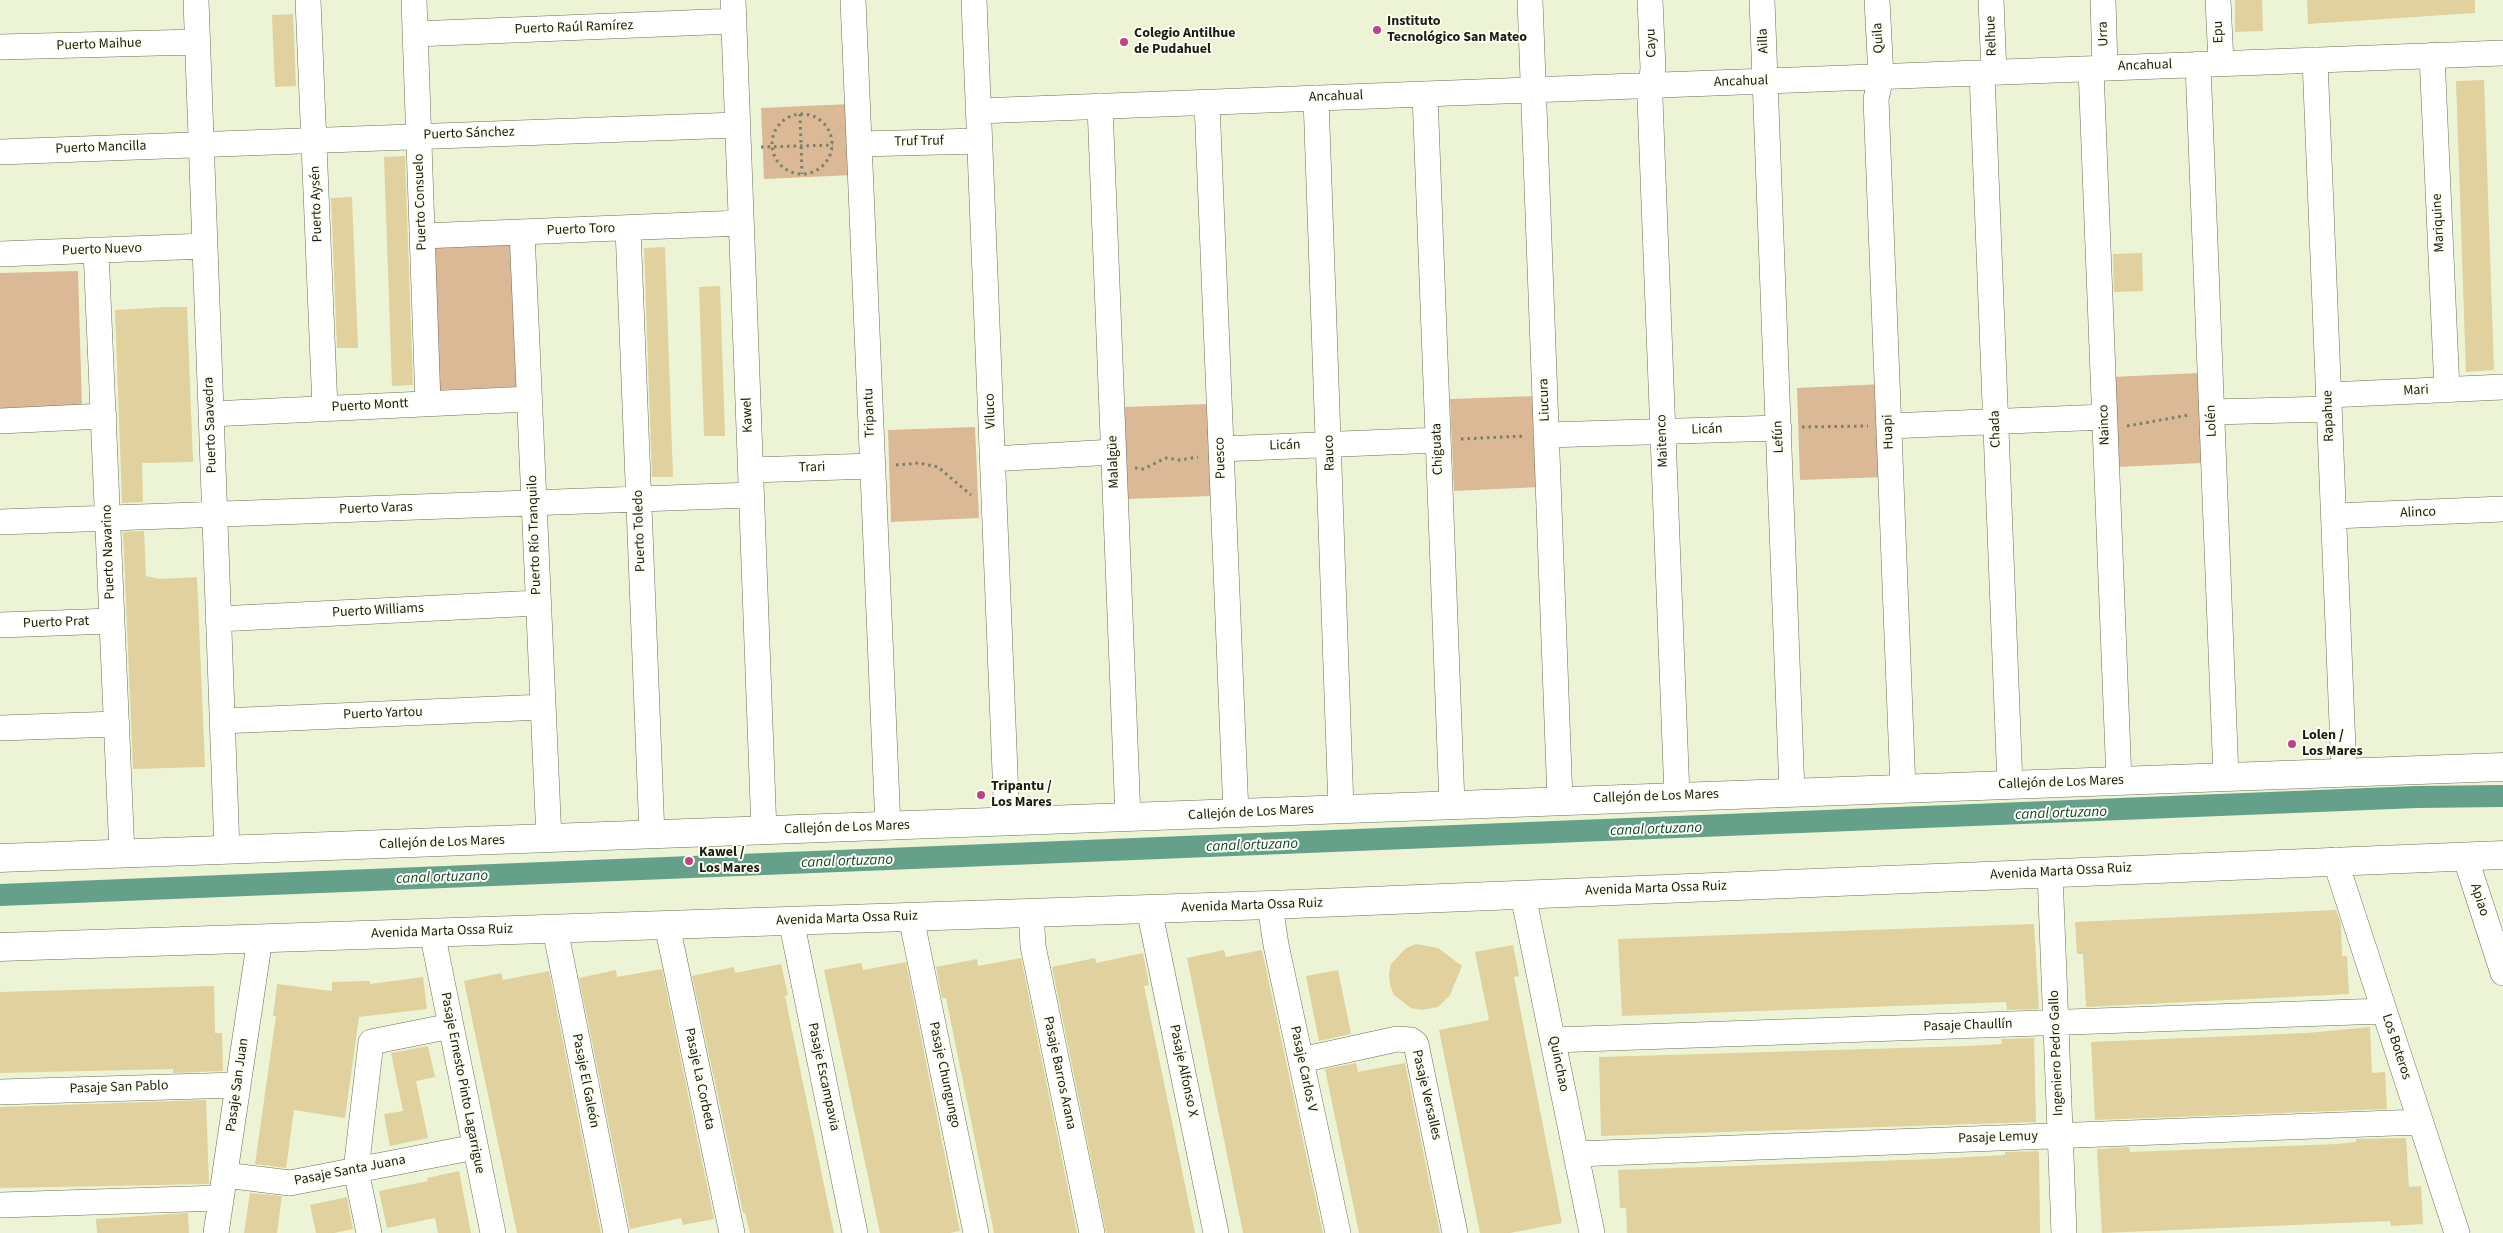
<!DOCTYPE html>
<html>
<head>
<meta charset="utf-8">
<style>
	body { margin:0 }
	canvas { display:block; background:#ecf4d5 }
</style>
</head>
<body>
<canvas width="2503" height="1233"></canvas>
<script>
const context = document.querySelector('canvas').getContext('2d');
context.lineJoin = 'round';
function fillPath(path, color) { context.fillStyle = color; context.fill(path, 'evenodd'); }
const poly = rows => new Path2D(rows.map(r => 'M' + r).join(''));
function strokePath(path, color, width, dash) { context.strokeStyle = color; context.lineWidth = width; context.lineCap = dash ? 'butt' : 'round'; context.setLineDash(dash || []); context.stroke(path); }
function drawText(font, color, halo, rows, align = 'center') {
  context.font = font + ' "Source Sans 3",sans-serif'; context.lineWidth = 4; context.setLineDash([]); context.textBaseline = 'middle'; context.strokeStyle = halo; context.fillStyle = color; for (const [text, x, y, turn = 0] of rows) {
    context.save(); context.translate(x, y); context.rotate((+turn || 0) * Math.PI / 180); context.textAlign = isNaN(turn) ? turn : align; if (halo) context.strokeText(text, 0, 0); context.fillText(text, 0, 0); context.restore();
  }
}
fillPath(poly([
	[850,104,853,175,764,179,761,108],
	[513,245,518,387,438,390,433,248],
	[78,271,82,407,0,409,0,273],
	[2198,373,2202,463,2116,467,2112,377],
	[1883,384,1886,477,1800,480,1797,388],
	[1537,396,1540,487,1454,491,1450,399],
	[1209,404,1212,496,1126,499,1123,407],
	[975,427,979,518,891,522,888,430]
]), '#dbb996');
strokePath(poly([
	[0,895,2417,797,2503,796]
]), '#65a08b', 22);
fillPath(poly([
	[2235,0,2262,0,2263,31,2235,32],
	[2307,0,2475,0,2475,13,2308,24],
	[293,14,296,86,275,87,272,15],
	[2484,80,2494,370,2466,372,2456,81],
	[405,156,413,385,392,386,384,157],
	[352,197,358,348,337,348,331,198],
	[665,247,673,477,652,477,644,248],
	[2142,253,2143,291,2114,292,2113,254],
	[720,286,725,436,704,436,699,287],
	[166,307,187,307,193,462,142,463,143,502,122,503,115,310],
	[144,531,146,576,160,579,197,577,205,767,133,769,123,532],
	[2336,910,2341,923,2342,956,2347,956,2349,994,2086,1007,2083,954,2077,954,2075,922],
	[2034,924,2039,1009,2007,1010,2006,1002,1622,1016,1618,939],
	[1416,944,1438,948,1462,966,1450,995,1438,1007,1422,1010,1411,1008,1394,995,1390,985,1389,974,1391,964,1406,948],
	[1513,945,1519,976,1514,977,1562,1223,1510,1233,1480,1233,1439,1030,1489,1020,1475,952],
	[1224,950,1226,957,1262,950,1323,1233,1243,1233,1187,958],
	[1143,953,1149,985,1144,986,1195,1233,1106,1233,1052,967,1095,958,1096,963],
	[1021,958,1077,1233,994,1233,946,998,942,998,936,967,977,959,978,966],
	[906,962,960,1231,950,1233,880,1233,824,970,861,963,863,970],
	[781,964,788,995,785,996,834,1233,750,1233,745,1213,743,1213,692,976,734,967,735,973],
	[662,969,714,1219,683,1225,681,1218,630,1229,579,978,616,970,617,977],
	[1338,970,1351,1034,1319,1041,1306,976],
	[549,971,601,1233,517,1233,464,981,501,973,503,980],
	[423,977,427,1009,359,1017,345,1118,294,1110,286,1168,255,1164,276,1016,273,1016,277,984,332,991,332,982,370,981,370,984],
	[214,986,215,1033,222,1033,223,1071,173,1073,173,1069,0,1073,0,992],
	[2370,1027,2372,1073,2385,1072,2387,1109,2095,1120,2091,1042,2307,1033],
	[2034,1038,2036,1122,1601,1136,1599,1057,1968,1046,2002,1044,2001,1039],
	[428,1046,435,1077,416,1081,428,1138,390,1146,384,1114,403,1111,391,1053],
	[1356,1063,1358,1072,1405,1063,1440,1233,1359,1233,1325,1069],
	[206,1100,209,1184,0,1188,0,1107],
	[2406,1138,2409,1187,2421,1186,2423,1224,2391,1226,2390,1221,2102,1233,2097,1149,2129,1147,2130,1152,2337,1144,2356,1142,2356,1139],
	[2037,1151,2039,1153,2040,1233,1627,1233,1626,1208,1620,1208,1618,1170,1933,1159,2005,1155,2005,1152],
	[459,1171,471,1233,438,1233,435,1218,387,1228,379,1191,428,1181,427,1178],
	[250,1193,282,1196,277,1233,244,1233],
	[347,1197,353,1229,334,1233,316,1233,310,1205],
	[188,1213,189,1233,97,1233,96,1219]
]), '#e1d19e');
const street = poly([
	[196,0,227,850],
	[308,0,325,408],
	[414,0,428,403],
	[733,0,764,831],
	[853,0,888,827],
	[974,0,1007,822],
	[1530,0,1560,800],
	[1650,0,1653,68,1650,99,1677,796],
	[1762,0,1792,792],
	[1877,0,1881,77,1876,99,1903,789],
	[1991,0,1994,72],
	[2103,0,2105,68],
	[2218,0,2221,63],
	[415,34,734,21],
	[0,47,197,42],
	[2432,55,2447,390],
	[2315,60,2344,773],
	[2198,64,2226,777],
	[2091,69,2119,781],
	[1982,73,2010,785],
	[1425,94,1452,804],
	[1316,98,1341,808],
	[1207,103,1236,814],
	[1100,106,1128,818],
	[978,111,2503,53],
	[859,144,980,141],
	[0,152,737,125],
	[628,228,652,835],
	[522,232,549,839],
	[422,236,741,223],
	[96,250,122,854],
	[0,254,205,246],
	[2329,395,2503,387],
	[2212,412,2329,409],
	[211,414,529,399],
	[0,421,104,416],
	[1889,426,2104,417],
	[1546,435,1779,428],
	[1221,449,1438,440],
	[992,459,1113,452],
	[751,470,873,466],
	[2334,516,2503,509],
	[0,522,751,495],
	[218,619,538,603],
	[0,625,112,621],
	[222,721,543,707],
	[0,728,117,724],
	[2465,856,2503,973],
	[2335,860,2457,1233],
	[2050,873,2064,1233],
	[1523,895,1592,1233],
	[1270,905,1276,945,1338,1233],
	[1149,909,1216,1233],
	[1031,913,1033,946,1092,1233],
	[911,917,976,1233],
	[791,920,855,1233],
	[667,925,732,1233],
	[555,929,616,1233],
	[432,932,493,1233],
	[1553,1040,2384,1011],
	[1301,1060,1397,1039,1411,1040,1416,1044,1455,1233],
	[0,1092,238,1085],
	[1576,1154,2420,1122],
	[225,1175,290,1183,475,1147],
	[0,1205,221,1198],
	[216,1233,260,938],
	[369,1233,356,1170,371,1042,451,1026]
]);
const secondary = poly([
	[0,858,2503,767],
	[0,947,1270,905,2503,855]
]);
strokePath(street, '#6a7055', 26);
strokePath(secondary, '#6a7055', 29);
strokePath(poly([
	'772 144a30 30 0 1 1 60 0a30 30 0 1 1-60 0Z',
	[800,114,802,174],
	[761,147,833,145],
	[2127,426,2189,415],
	[1802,427,1868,426],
	[1461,439,1525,436],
	[896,465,919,463,938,467,971,495],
	[1135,468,1143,469,1166,458,1180,460,1198,457]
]), '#797f6b', 3, [2.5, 4]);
strokePath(street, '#fff', 25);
strokePath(secondary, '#fff', 28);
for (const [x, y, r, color] of [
	[1377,30,5,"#c24087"],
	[1124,42,5,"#c24087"],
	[2292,744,5,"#c24087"],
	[981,795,5,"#c24087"],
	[689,861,5,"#c24087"]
]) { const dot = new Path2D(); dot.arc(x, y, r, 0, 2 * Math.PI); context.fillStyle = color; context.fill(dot); strokePath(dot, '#fcfff2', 2); }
drawText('bold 14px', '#191c11', '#fcfff2', [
	["Instituto",1387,22],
	["Tecnológico San Mateo",1387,38],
	["Colegio Antilhue",1134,34],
	["de Pudahuel",1134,50],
	["Lolen /",2302,736],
	["Los Mares",2302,752],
	["Tripantu /",991,787],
	["Los Mares",991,803],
	["Kawel /",699,853],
	["Los Mares",699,869]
], 'left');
drawText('14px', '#191c11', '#fcfff2', [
	["Puerto Raúl Ramírez",574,28,-2],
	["Epu",2219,32,-92],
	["Urra",2104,34,-92],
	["Relhue",1992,36,-92],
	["Quila",1879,38,-93],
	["Ailla",1764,41,-92],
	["Cayu",1652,43,-92],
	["Puerto Maihue",99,45,-2],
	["Ancahual",2145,66,-2],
	["Ancahual",1741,82,-2],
	["Ancahual",1336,97,-2],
	["Puerto Sánchez",469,134,-2],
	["Truf Truf",919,142,-1],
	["Puerto Mancilla",101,148,-2],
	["Puerto Consuelo",421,202,-92],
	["Puerto Aysén",317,204,-92],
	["Mariquine",2439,223,-93],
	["Puerto Toro",581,230,-2],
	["Puerto Nuevo",102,250,-2],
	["Mari",2416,391,-3],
	["Liucura",1545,400,-92],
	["Puerto Montt",370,406,-3],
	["Viluco",991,411,-92],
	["Tripantu",870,413,-92],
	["Kawel",748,415,-92],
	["Rapahue",2329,416,-92],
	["Lolén",2212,421,-92],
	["Puerto Saavedra",211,425,-92],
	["Nainco",2105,425,-92],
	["Chada",1996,429,-92],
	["Licán",1707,430,-2],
	["Huapi",1889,432,-92],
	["Lefún",1779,437,-92],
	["Maitenco",1663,441,-92],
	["Licán",1285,446,-2],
	["Chiguata",1438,449,-92],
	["Rauco",1330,453,-92],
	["Puesco",1221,458,-92],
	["Malalgüe",1114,462,-92],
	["Trari",812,468,-2],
	["Puerto Varas",376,509,-2],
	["Alinco",2418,513,-2],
	["Puerto Toledo",640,531,-92],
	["Puerto Río Tranquilo",535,535,-92],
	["Puerto Navarino",109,552,-92],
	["Puerto Williams",378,611,-3],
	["Puerto Prat",56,623,-2],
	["Puerto Yartou",383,714,-2],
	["Callejón de Los Mares",2061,783,-2],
	["Callejón de Los Mares",1656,797,-2],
	["Callejón de Los Mares",1251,813,-3],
	["Callejón de Los Mares",847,828,-2],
	["Callejón de Los Mares",442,843,-2],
	["Avenida Marta Ossa Ruiz",2061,872,-3],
	["Avenida Marta Ossa Ruiz",1656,889,-2],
	["Apiao",2479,900,72],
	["Avenida Marta Ossa Ruiz",1252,906,-2],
	["Avenida Marta Ossa Ruiz",847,919,-2],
	["Avenida Marta Ossa Ruiz",442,932,-2],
	["Pasaje Chaullín",1968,1026,-2],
	["Los Boteros",2396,1047,72],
	["Ingeniero Pedro Gallo",2057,1053,-92],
	["Quinchao",1558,1064,78],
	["Pasaje Carlos V",1303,1069,78],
	["Pasaje Alfonso X",1183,1071,78],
	["Pasaje Barros Arana",1059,1073,78],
	["Pasaje Chungungo",944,1075,78],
	["Pasaje Escampavia",823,1077,78],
	["Pasaje La Corbeta",699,1079,78],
	["Pasaje El Galeón",585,1081,79],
	["Pasaje Ernesto Pinto Lagarrigue",462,1083,79],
	["Pasaje San Juan",238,1085,-82],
	["Pasaje San Pablo",119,1088,-2],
	["Pasaje Versalles",1426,1095,77],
	["Pasaje Lemuy",1998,1138,-2],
	["Pasaje Santa Juana",350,1171,-11]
]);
drawText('italic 15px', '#093e30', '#fcfff2', [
	["canal ortuzano",2061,814,-2],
	["canal ortuzano",1656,830,-2],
	["canal ortuzano",1252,846,-2],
	["canal ortuzano",847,862,-2],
	["canal ortuzano",442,878,-2]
]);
</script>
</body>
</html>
